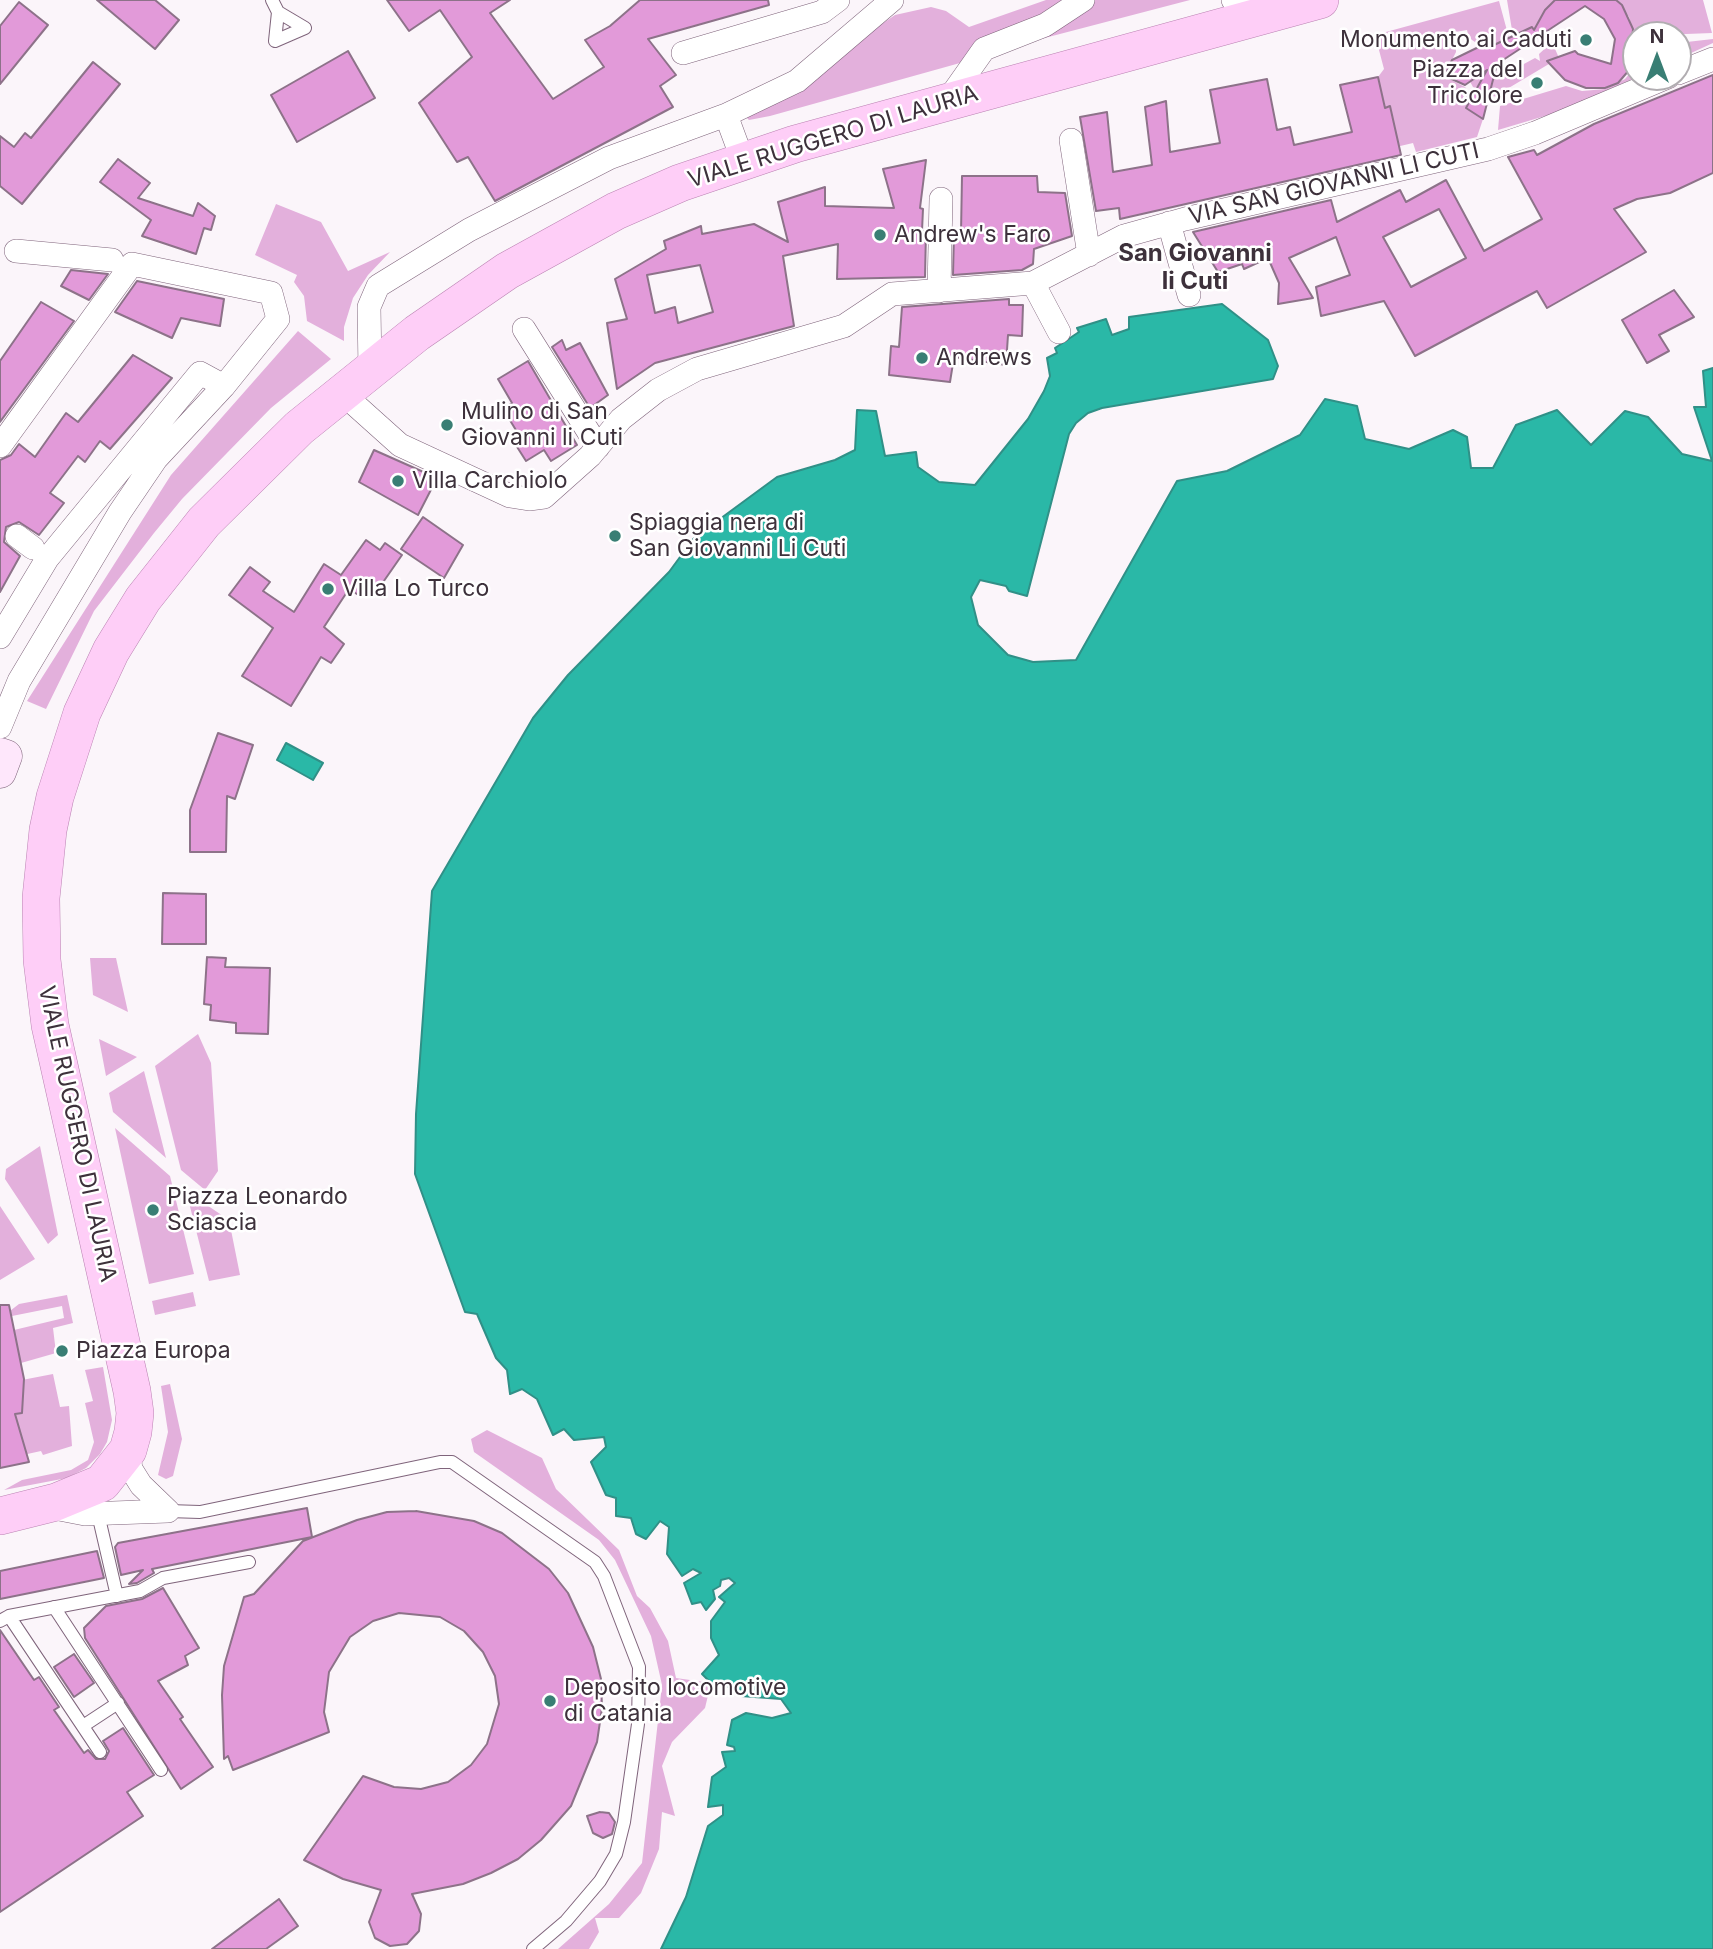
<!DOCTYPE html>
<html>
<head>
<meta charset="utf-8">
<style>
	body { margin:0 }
	#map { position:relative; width:1713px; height:1949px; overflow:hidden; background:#fbf5fa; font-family:Inter,sans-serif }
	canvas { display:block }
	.north { position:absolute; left:1622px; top:21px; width:70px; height:70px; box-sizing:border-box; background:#fff; border:2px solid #b1adb1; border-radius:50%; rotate:0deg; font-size:19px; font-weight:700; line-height:28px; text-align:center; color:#3d313b }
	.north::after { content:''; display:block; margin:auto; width:24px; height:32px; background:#397e74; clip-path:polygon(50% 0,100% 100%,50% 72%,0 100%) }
</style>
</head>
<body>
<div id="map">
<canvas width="1713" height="1949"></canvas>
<div class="north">N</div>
</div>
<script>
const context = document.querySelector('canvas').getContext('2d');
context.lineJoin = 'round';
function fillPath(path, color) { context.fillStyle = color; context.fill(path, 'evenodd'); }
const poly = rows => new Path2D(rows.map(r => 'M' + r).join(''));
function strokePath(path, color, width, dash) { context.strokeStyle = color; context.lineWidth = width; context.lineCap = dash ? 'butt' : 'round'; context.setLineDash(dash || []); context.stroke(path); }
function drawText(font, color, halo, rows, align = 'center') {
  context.font = font + ' Inter,sans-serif'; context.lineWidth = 5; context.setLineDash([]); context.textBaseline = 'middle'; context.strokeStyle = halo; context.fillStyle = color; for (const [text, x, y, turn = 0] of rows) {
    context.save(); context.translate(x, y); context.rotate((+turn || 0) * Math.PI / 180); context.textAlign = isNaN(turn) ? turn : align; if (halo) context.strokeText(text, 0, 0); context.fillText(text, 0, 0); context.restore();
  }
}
fillPath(poly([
	[1046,0,1062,0,1054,12,976,44,960,63,770,116,749,120,746,117,895,15,931,7,946,11,969,27],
	[1094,0,1190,0,991,52,1072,19],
	[1507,0,1555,0,1541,17,1538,33,1513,36],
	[1616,0,1703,0,1712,33,1634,36,1629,17],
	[1499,1,1509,38,1499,44,1494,44,1492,40,1481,46,1469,38,1467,30,1455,32,1456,52,1444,76,1465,87,1472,97,1466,107,1484,116,1477,137,1416,152,1413,143,1396,147,1389,106,1385,108,1378,77,1384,69,1375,35],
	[1713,39,1713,43,1678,59,1678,43],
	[1552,42,1559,58,1507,89,1501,97,1490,96,1473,87,1462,67,1461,55,1473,49,1494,73,1515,67,1519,71,1522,65,1535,58,1540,61,1539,54],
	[1636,66,1637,77,1555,113,1498,130,1500,106,1566,86,1582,91,1605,89,1625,79],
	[276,204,321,222,348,271,390,252,368,275,353,298,344,327,344,341,307,321,304,296,294,282,297,275,255,255],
	[298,331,331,359,271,408,182,499,154,533,94,611,46,709,27,701,171,475],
	[90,958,116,958,128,1012,93,995],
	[198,1034,211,1063,218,1171,205,1190,181,1170,155,1066],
	[99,1039,137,1057,106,1076],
	[144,1071,166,1158,113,1112,109,1093],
	[115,1128,170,1176,194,1274,149,1284],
	[40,1146,58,1235,48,1244,5,1179,6,1169],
	[186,1191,229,1220,240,1275,209,1281],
	[0,1206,35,1259,0,1280],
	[193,1292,196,1306,155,1315,152,1301],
	[67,1295,73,1323,53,1328,56,1353,7,1367,0,1346,14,1330,64,1318,62,1306,7,1317,6,1314,19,1304],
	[103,1367,112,1420,107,1442,100,1454,86,1468,67,1478,4,1490,22,1480,71,1470,88,1460,94,1442,85,1403,93,1401,85,1370],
	[53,1374,60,1407,69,1406,72,1446,43,1455,41,1451,0,1460,0,1418,22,1413,22,1380],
	[170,1384,182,1439,173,1476,166,1479,158,1475,168,1432,161,1386],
	[487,1430,542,1458,556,1489,619,1550,637,1596,650,1608,668,1641,676,1678,711,1683,705,1708,672,1742,662,1766,675,1816,662,1812,659,1849,641,1893,619,1918,595,1918,599,1932,589,1949,558,1949,609,1904,642,1863,662,1685,651,1636,615,1560,599,1540,474,1452,471,1439]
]), '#e3b0dc');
const water = poly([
	[1222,304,1268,340,1278,366,1273,379,1102,408,1088,413,1076,423,1069,434,1027,596,1009,591,1006,586,980,580,971,597,978,625,1008,655,1033,662,1076,660,1177,481,1227,471,1300,435,1325,399,1357,406,1365,439,1409,449,1453,430,1467,437,1471,468,1493,468,1516,425,1557,410,1591,445,1625,411,1648,417,1682,454,1712,461,1694,407,1706,407,1703,371,1713,368,1713,1949,661,1949,686,1897,708,1826,723,1815,723,1805,708,1807,712,1777,726,1767,722,1752,735,1751,734,1747,727,1745,732,1720,746,1713,772,1718,791,1713,781,1699,741,1696,747,1691,711,1683,702,1674,719,1655,711,1638,711,1621,725,1602,719,1597,735,1583,729,1578,721,1580,720,1586,713,1590,715,1599,706,1610,701,1602,692,1604,684,1583,701,1573,693,1569,682,1576,667,1554,669,1527,660,1521,646,1539,636,1534,631,1518,616,1516,616,1498,606,1495,591,1462,606,1447,604,1437,574,1440,564,1429,553,1435,537,1399,522,1389,510,1394,507,1370,496,1358,477,1314,465,1312,415,1174,416,1114,432,891,533,718,568,675,669,572,694,538,777,477,835,460,855,450,857,410,876,411,885,456,916,452,918,467,939,482,975,485,1028,419,1044,391,1050,376,1047,358,1057,353,1055,348,1079,332,1077,328,1106,319,1112,335,1129,329,1129,317,1222,304],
	[286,743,323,763,313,780,277,760,286,743]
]);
fillPath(water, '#2ab8a7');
strokePath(water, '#309087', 2);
const building = poly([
	[97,0,155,0,179,20,155,49,97,0],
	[387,0,510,0,490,13,553,99,604,67,585,40,610,26,640,0,768,0,769,5,648,39,676,75,660,86,673,107,495,201,468,157,457,162,419,103,472,57,440,10,409,31,387,0],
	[1555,0,1616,0,1622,5,1633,29,1631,50,1636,51,1627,69,1630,69,1618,83,1605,88,1586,88,1565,80,1547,61,1575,51,1578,54,1611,64,1615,39,1604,19,1585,6,1497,64,1483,119,1466,108,1487,70,1465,85,1445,76,1452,60,1493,40,1494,45,1532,27,1534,30,1545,10,1555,0],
	[19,2,48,25,0,84,0,26,19,2],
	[348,51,375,98,297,142,271,95,348,51],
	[93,62,120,84,22,204,0,186,0,136,14,147,25,133,31,138,93,62],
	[1713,75,1713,173,1670,193,1637,199,1614,209,1646,252,1547,308,1537,291,1415,356,1384,301,1321,316,1316,287,1350,275,1336,237,1289,258,1313,298,1278,304,1279,283,1268,258,1244,269,1242,264,1218,272,1193,232,1331,200,1337,222,1400,190,1406,202,1446,180,1484,251,1542,219,1508,157,1534,150,1537,155,1594,124,1713,75],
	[1439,209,1466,258,1411,287,1383,237,1439,209],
	[1378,77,1385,108,1390,106,1401,155,1120,219,1119,208,1096,211,1080,117,1107,112,1113,172,1152,165,1145,107,1166,101,1170,152,1220,143,1210,90,1267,79,1277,130,1290,127,1294,145,1352,132,1340,85,1378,77],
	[118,159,150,183,138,198,193,216,198,203,215,216,211,230,204,228,196,254,142,236,151,220,100,182,118,159],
	[926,160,920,208,923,209,922,231,926,231,925,277,837,279,838,244,783,256,794,326,655,363,617,389,607,323,627,319,615,279,666,249,664,241,701,226,702,234,754,224,788,242,778,202,825,187,825,206,894,208,883,169,926,160],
	[700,265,713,312,678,323,675,307,655,313,647,275,700,265],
	[962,176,1037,176,1038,192,1065,193,1072,236,1034,249,1033,264,1022,270,953,275,954,233,961,233,962,176],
	[71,270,108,274,89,300,61,286,71,270],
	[137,281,224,299,220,326,181,318,172,338,115,312,137,281],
	[1674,290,1694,317,1659,335,1669,351,1647,363,1622,320,1674,290],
	[1009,299,1009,305,1023,305,1022,336,1008,335,1006,365,954,357,950,382,889,375,891,346,899,347,902,307,1009,299],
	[41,302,74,321,0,422,0,361,41,302],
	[562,340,566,350,580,343,608,395,590,408,552,347,562,340],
	[133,355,172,378,110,449,100,441,85,462,78,456,50,493,64,503,39,535,19,522,6,527,4,542,20,556,0,592,0,460,11,455,19,444,35,457,66,413,78,422,133,355],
	[528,361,577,445,551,461,544,450,526,461,512,439,519,435,503,409,512,403,498,379,528,361],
	[374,450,437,478,418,515,359,482,374,450],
	[423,517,463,545,444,578,401,549,423,517],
	[366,540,380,550,385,543,402,555,379,588,370,581,360,596,349,589,324,627,344,644,331,663,321,657,291,706,242,676,273,628,229,595,250,567,270,582,263,591,294,612,324,564,341,575,366,540],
	[218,733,253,745,235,799,227,796,226,852,190,852,190,810,218,733],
	[163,893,206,894,206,944,162,944,163,893],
	[207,957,226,958,225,967,270,968,268,1034,236,1033,236,1023,210,1020,211,1005,204,1004,207,957],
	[0,1305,9,1305,24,1379,22,1413,15,1414,29,1462,0,1468,0,1305],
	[307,1508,312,1537,152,1569,154,1573,137,1583,129,1584,143,1570,121,1575,115,1547,118,1543,307,1508],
	[416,1511,474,1521,502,1533,549,1569,568,1593,593,1647,601,1679,602,1708,597,1742,571,1806,541,1840,518,1859,491,1873,463,1884,412,1894,421,1914,419,1931,407,1944,390,1946,375,1938,369,1922,381,1890,343,1879,304,1860,363,1776,394,1787,421,1789,448,1782,471,1765,487,1744,499,1704,495,1676,483,1652,464,1631,440,1617,399,1613,373,1621,350,1637,329,1672,324,1712,329,1732,233,1770,228,1756,224,1759,222,1695,224,1666,244,1597,254,1594,303,1541,357,1520,387,1512,416,1511],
	[97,1551,104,1578,0,1599,0,1571,97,1551],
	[163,1588,199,1648,185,1656,188,1665,158,1681,183,1717,180,1719,213,1767,181,1789,85,1638,84,1628,106,1606,142,1599,163,1588],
	[0,1630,34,1680,39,1677,59,1707,54,1710,84,1753,88,1750,96,1759,105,1759,109,1751,103,1741,123,1728,154,1775,127,1792,143,1816,0,1912,0,1630],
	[74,1654,94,1683,74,1697,54,1667,74,1654],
	[600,1812,609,1813,615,1822,612,1834,603,1838,593,1833,587,1816,600,1812],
	[279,1899,298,1926,266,1949,212,1949,279,1899]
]);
fillPath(building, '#e29ad9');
strokePath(building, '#8d7289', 2);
const lane = poly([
	[272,0,278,12,305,28,275,41,278,12],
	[168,1511,200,1512,440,1462,452,1462,595,1562,604,1576,639,1667,638,1724,624,1822,616,1854,600,1881,566,1921,533,1949],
	[98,1514,117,1596],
	[54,1607,161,1770],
	[9,1616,100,1752],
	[0,1621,9,1616,140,1591,163,1578,249,1562],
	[83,1726,118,1703]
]);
const street = poly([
	[1233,0,1263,16],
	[683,53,822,12,838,0],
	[1678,73,1713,59],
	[948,100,984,49,1045,25,1083,0],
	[726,115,743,161],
	[1071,140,1089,255],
	[1169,223,1189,295],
	[16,251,112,260],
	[1033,283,1059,332],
	[939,291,941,199],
	[524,329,598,447],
	[370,370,369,307,378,286,469,230,609,158,726,115,797,81,892,0],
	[342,393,400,445,510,496,529,499,544,497,590,456,621,419,658,390,697,369,844,326,892,294,1033,283,1124,236,1185,219,1488,149,1535,133,1668,77],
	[0,446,132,264,271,293,278,319,224,386,156,459,120,512,19,681,0,727],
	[17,536,33,548],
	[0,637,47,559,200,373,224,386],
	[128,1450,131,1469,141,1485,168,1511],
	[49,1507,85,1514,168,1511]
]);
const secondary = poly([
	[0,754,6,756,0,772]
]);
const primary = poly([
	[0,1516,56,1502,102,1483,128,1450,133,1432,135,1413,132,1391,50,1025,42,960,41,898,48,830,55,797,82,713,111,651,143,599,204,522,299,428,417,333,507,271,616,211,680,183,795,144,1320,0]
]);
strokePath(lane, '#7f647b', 14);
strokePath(street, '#7f647b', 24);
strokePath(secondary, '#7f647b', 33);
strokePath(primary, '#ba82b2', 38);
strokePath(lane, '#fff', 12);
strokePath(street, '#fff', 23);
strokePath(secondary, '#fee7fb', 32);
strokePath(primary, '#fecef7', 37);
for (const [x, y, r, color] of [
	[1586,40,7,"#397e74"],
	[1537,83,7,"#397e74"],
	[880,235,7,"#397e74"],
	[922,358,7,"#397e74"],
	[447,425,7,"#397e74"],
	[398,481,7,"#397e74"],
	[615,536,7,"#397e74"],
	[328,589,7,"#397e74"],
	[153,1210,7,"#397e74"],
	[62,1351,7,"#397e74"],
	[550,1701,7,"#397e74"]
]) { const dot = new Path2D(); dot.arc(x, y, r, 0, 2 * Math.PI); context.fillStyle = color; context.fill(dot); strokePath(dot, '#fff', 2.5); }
drawText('23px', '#3d313b', '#fff', [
	["Monumento ai Caduti",1572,40,"right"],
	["Piazza del",1523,70,"right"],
	["Tricolore",1523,96,"right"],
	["Andrew's Faro",894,235],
	["Andrews",936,358],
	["Mulino di San",461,412],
	["Giovanni li Cuti",461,438],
	["Villa Carchiolo",412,481],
	["Spiaggia nera di",629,523],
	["San Giovanni Li Cuti",629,549],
	["Villa Lo Turco",342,589],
	["Piazza Leonardo",167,1197],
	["Sciascia",167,1223],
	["Piazza Europa",76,1351],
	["Deposito locomotive",564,1688],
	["di Catania",564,1714]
], 'left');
drawText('23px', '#3d313b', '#fff', [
	["VIALE RUGGERO DI LAURIA",833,137,-17],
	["VIA SAN GIOVANNI LI CUTI",1334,184,-13],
	["VIALE RUGGERO DI LAURIA",77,1134,78]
]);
drawText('bold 24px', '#3d313b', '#fff', [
	["San Giovanni",1195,254],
	["li Cuti",1195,282]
]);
</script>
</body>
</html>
